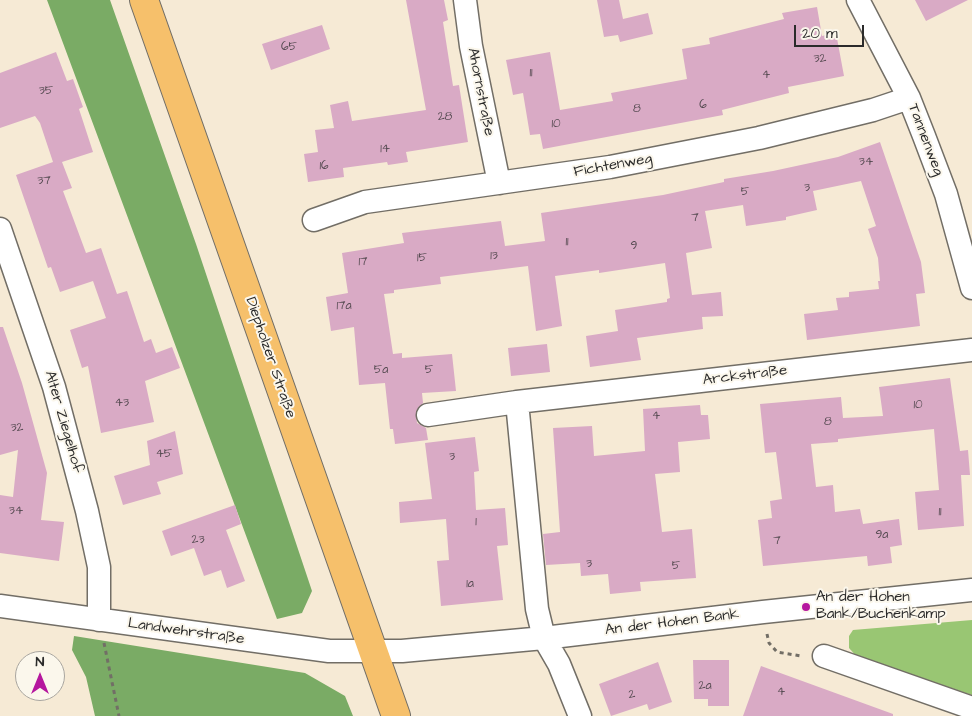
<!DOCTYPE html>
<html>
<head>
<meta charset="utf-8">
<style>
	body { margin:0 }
	#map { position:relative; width:972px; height:716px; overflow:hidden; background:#f6ead5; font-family:"Architects Daughter",sans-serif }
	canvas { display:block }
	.north { position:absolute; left:15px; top:651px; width:50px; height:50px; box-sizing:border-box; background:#fbf7ec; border:1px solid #a8a59f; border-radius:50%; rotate:0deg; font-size:14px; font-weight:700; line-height:20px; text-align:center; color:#2b2b2b }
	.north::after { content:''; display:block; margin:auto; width:18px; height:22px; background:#b5179e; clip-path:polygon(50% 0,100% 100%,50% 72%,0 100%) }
	.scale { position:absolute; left:794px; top:25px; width:70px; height:22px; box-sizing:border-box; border:2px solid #2b2b2b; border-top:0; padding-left:6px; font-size:15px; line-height:18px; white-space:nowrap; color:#2b2b2b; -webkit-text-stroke:4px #fbf7ec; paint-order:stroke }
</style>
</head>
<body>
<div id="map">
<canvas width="972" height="716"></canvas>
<div class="north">N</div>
<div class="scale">20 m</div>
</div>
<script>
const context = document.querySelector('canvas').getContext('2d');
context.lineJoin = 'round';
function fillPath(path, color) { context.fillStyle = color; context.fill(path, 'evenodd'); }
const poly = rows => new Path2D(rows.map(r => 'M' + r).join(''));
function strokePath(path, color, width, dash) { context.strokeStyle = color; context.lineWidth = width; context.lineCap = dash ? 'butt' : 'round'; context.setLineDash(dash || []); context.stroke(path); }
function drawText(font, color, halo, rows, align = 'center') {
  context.font = font + ' "Architects Daughter",sans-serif'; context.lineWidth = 4; context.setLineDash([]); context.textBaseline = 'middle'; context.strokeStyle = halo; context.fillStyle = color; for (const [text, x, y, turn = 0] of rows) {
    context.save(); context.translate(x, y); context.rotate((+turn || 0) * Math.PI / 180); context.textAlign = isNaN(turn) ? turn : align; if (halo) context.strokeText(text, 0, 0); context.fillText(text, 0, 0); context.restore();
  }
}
fillPath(poly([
	[972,620,972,695,857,657,849,648,849,636,853,630]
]), '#99c673');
fillPath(poly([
	[47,0,110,0,196,244,312,591,302,613,277,619],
	[74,636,305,673,345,696,353,716,95,716,86,677,72,650]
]), '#7aab65');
fillPath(poly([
	[406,0,444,0,448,20,443,22,453,86,459,85,468,142,406,152,408,162,388,165,387,162,343,168,344,177,308,182,304,154,318,152,315,130,334,128,330,105,348,101,352,121,426,110],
	[597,0,619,0,623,19,648,13,653,34,620,42,618,35,604,37],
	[915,0,968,0,926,21],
	[817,7,822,36,836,33,844,76,788,87,789,93,722,110,723,115,543,149,540,134,530,135,523,93,513,95,506,60,550,52,560,110,613,101,611,93,687,79,682,49,710,44,709,38,784,19,782,13],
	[322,25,330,49,271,70,262,44],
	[56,52,67,81,73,79,83,107,79,109,93,152,62,162,72,188,63,191,86,253,101,248,117,294,127,291,144,342,151,339,156,353,172,347,180,368,145,381,154,422,101,433,88,366,82,368,70,330,106,318,93,281,60,292,51,267,48,268,16,175,53,162,40,123,35,116,0,128,0,73],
	[880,142,921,262,925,293,916,294,920,326,807,340,804,314,838,310,836,298,849,297,849,292,879,289,878,281,880,281,878,258,868,229,876,226,861,181,813,191,817,210,786,217,786,220,746,226,743,205,705,211,712,248,686,253,692,295,721,292,723,316,702,317,703,329,637,338,641,360,590,367,586,336,618,331,615,310,667,302,667,299,670,298,665,263,599,273,599,270,555,276,562,326,536,331,528,266,440,277,441,284,394,290,394,293,384,294,393,354,402,353,402,358,452,354,456,391,422,393,423,403,416,411,417,423,426,428,428,440,395,444,393,429,390,429,385,383,359,385,354,327,331,331,326,297,348,293,342,253,404,243,402,233,501,221,505,246,545,241,541,213,663,195,724,182,724,179,773,171,838,157],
	[0,327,3,327,22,383,47,473,41,520,64,522,59,561,0,553,0,495,13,497,18,450,0,455],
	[547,344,550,372,511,376,508,348],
	[950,378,960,451,968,450,970,475,961,475,964,526,918,530,915,492,939,490,934,429,838,439,838,442,811,444,816,487,833,485,835,512,860,509,863,524,899,519,902,545,890,547,892,563,868,566,867,556,763,566,758,520,772,518,770,501,782,499,776,452,765,453,760,404,841,397,843,418,883,416,879,387],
	[700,405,701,415,708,415,710,439,678,442,680,472,655,474,662,532,692,529,696,578,640,582,641,591,610,594,608,574,581,576,580,563,546,565,543,534,560,532,553,428,592,426,594,456,645,451,643,409],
	[175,431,183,474,157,482,161,494,123,505,114,476,150,465,147,441],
	[475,437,479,471,474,472,476,510,505,508,508,545,497,546,503,600,441,606,437,561,449,560,446,519,400,523,399,502,432,499,425,443],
	[235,505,241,524,226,530,245,581,227,588,221,570,204,576,194,548,171,556,162,531],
	[693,660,729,660,729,706,708,706,708,699,694,699],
	[658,662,672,702,649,710,647,704,611,716,599,684],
	[761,666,893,714,893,716,743,716]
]), '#d9aac5');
const minor = poly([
	[465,0,471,46,499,183],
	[858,0,909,98,924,136,946,194,972,288],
	[314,220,365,202,610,167,759,138,873,110,909,98],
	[0,229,54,387,87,511,99,567,99,620],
	[428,415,517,402],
	[0,606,329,651,402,651,544,638,763,612,972,590],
	[824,656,972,708],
	[580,716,559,664,544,638,537,609,517,402,972,350]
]);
const major = poly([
	[144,0,396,716]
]);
strokePath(minor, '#726e66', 25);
strokePath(major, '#726e66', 30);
strokePath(poly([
	[767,634,769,643,777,652,801,656],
	[104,643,119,716]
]), '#726e66', 3, [4, 4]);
strokePath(minor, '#fff', 22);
strokePath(major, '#f6c06b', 28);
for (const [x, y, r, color] of [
	[806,607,5,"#b5179e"]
]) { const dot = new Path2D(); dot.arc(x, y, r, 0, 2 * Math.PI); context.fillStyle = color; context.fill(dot); strokePath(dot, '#fbf7ec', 2); }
drawText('12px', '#564b52', null, [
	["65",289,47],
	["32",820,59],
	["11",531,73],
	["4",766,75],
	["35",46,91],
	["6",703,105],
	["8",637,109],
	["28",445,117],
	["10",556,124],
	["14",385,149],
	["34",866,162],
	["16",324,166],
	["37",44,181],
	["3",807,188],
	["5",745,192],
	["7",695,218],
	["11",567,242],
	["9",634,246],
	["13",494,256],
	["15",422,258],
	["17",363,262],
	["17a",344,306],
	["5a",381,370],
	["5",429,370],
	["43",122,403],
	["10",918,405],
	["4",656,416],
	["8",828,422],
	["32",17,428],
	["45",164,454],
	["3",452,457],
	["34",16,511],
	["11",940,512],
	["1",476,522],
	["9a",882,535],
	["23",198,540],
	["7",777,541],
	["3",589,564],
	["5",676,566],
	["1a",470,584],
	["2a",705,686],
	["4",781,692],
	["2",632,695]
]);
drawText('15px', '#2b2b2b', '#fbf7ec', [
	["Ahornstraße",480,92,79],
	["Tannenweg",925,140,69],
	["Fichtenweg",613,166,-10],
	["Diepholzer Straße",270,358,71],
	["Arckstraße",745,376,-7],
	["Alter Ziegelhof",63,422,74],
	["An der Hohen Bank",672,623,-7],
	["Landwehrstraße",186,632,8]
]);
drawText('15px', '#2b2b2b', '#fbf7ec', [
	["An der Hohen",816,598],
	["Bank/Buchenkamp",816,615]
], 'left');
</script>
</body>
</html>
